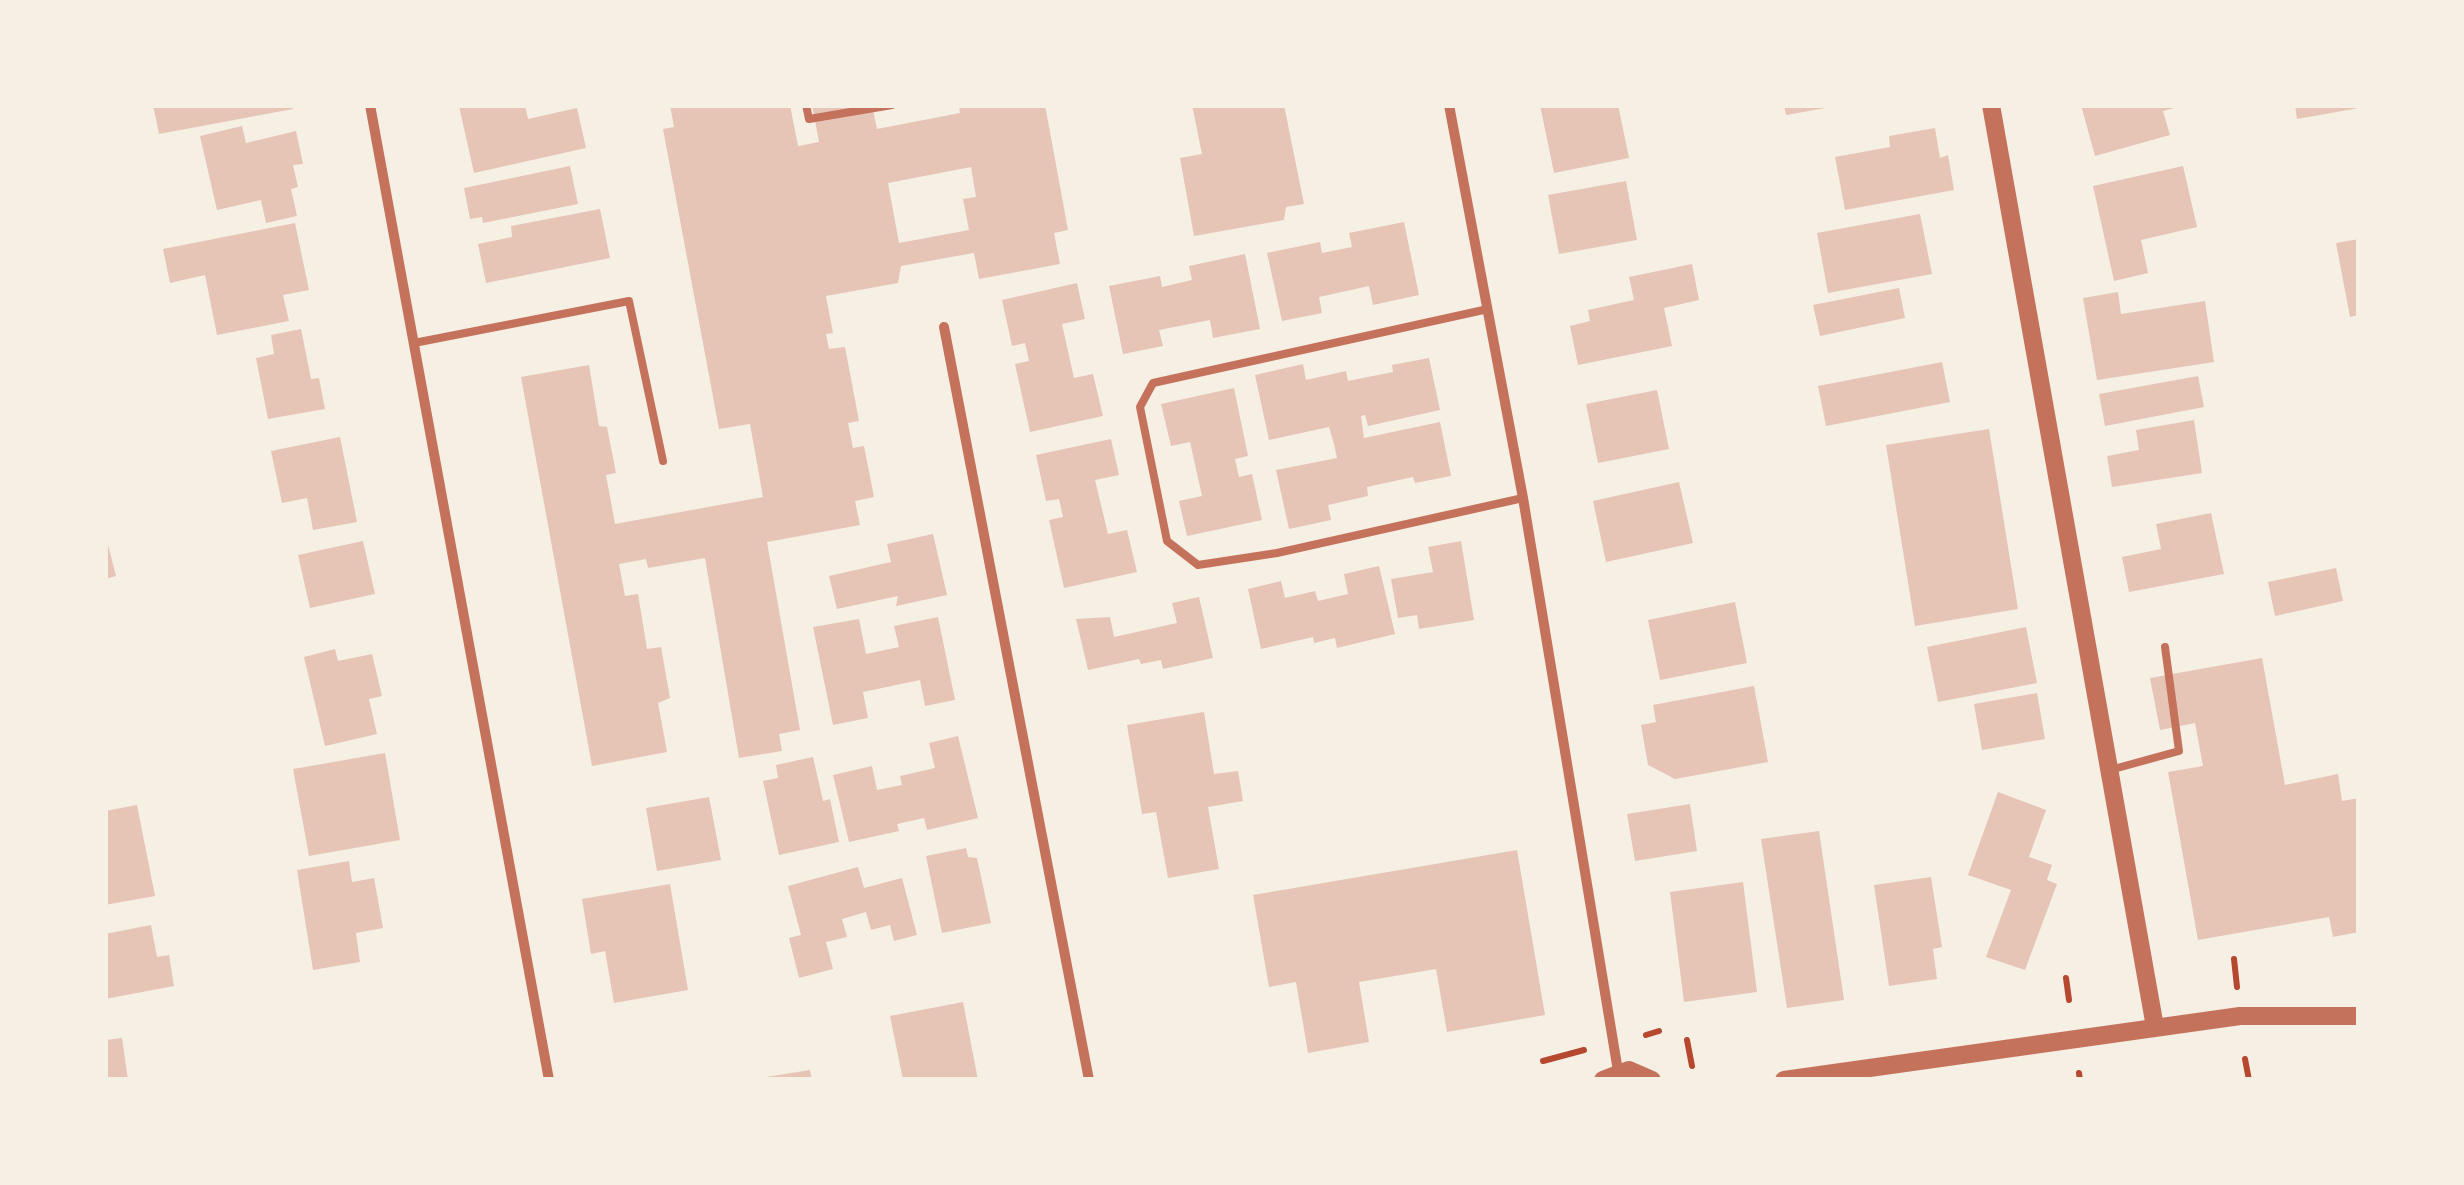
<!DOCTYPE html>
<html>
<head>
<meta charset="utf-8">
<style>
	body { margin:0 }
	#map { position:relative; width:2464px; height:1185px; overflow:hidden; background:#f6efe4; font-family:"Exo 2",sans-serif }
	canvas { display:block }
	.frame { position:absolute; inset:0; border:108px solid #f6efe4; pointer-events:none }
</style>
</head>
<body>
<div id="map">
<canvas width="2464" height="1185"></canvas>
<div class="frame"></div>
</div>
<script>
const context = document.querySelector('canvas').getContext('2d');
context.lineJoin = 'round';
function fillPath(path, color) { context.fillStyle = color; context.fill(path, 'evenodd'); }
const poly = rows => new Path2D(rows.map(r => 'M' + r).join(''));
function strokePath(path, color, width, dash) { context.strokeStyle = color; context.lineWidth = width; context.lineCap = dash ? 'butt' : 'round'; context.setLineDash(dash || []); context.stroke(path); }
fillPath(poly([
	[153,105,292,105,293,109,159,134],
	[466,105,525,105,528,119,577,108,586,148,474,173,459,106],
	[670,105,790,105,798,146,819,142,812,105,872,105,877,129,960,113,959,105,1045,105,1068,230,1054,233,1060,264,979,279,974,253,901,266,898,283,826,296,833,333,826,334,829,349,845,347,859,421,848,423,853,448,864,446,874,497,855,501,860,525,767,542,800,730,779,734,782,751,739,758,705,558,648,568,646,559,619,564,625,596,638,594,647,649,661,647,670,698,658,703,667,752,592,766,521,377,589,365,599,426,607,427,616,473,606,475,615,524,763,497,750,424,719,429,663,129,674,127],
	[971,167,976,197,963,199,969,230,899,243,888,183],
	[1192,105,1284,105,1304,204,1286,207,1284,220,1194,236,1180,158,1202,154],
	[1540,105,1618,105,1629,158,1554,173],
	[1784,105,1830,105,1831,107,1786,115],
	[2081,105,2181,105,2181,106,2163,111,2170,135,2095,156],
	[2295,105,2359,105,2359,108,2297,119],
	[242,126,246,143,296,131,303,164,293,165,298,187,291,189,297,216,266,223,261,200,217,210,200,136],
	[1935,128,1940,158,1948,155,1954,190,1845,210,1835,157,1890,147,1889,136],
	[570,166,578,204,483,223,482,217,470,219,464,188],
	[2183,166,2197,227,2141,240,2148,273,2114,281,2093,186],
	[1626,181,1637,240,1559,254,1548,195],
	[600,209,610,258,486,283,478,244,512,237,511,226],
	[1920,214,1932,274,1828,293,1817,233],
	[1404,222,1419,295,1373,305,1369,286,1319,297,1322,313,1282,321,1267,253,1320,242,1322,253,1352,247,1349,233],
	[295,223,309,290,283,295,289,321,217,335,205,275,170,283,163,249],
	[2359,239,2359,315,2350,317,2336,243],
	[1245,254,1260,329,1213,338,1210,320,1159,330,1163,346,1123,354,1109,286,1160,276,1162,287,1192,280,1189,266],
	[1692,264,1699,300,1664,308,1672,346,1578,365,1570,326,1590,321,1588,310,1634,300,1629,277],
	[1077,283,1085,319,1062,324,1074,378,1093,374,1103,416,1030,432,1015,364,1029,361,1025,343,1012,346,1002,300],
	[1899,288,1905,318,1820,336,1813,305],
	[2118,292,2121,314,2205,301,2214,362,2097,380,2083,298],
	[301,329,311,379,319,378,325,409,268,419,256,358,274,354,271,335],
	[1429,358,1440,410,1368,426,1365,415,1361,416,1364,438,1440,422,1451,476,1415,483,1413,477,1367,487,1368,496,1328,505,1331,520,1289,529,1276,470,1337,458,1334,444,1329,427,1269,440,1255,375,1303,364,1306,380,1346,371,1348,381,1393,372,1392,365],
	[1942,362,1950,402,1826,426,1818,386],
	[2198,376,2204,407,2105,426,2099,394],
	[1234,388,1248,456,1235,459,1239,477,1252,474,1262,520,1187,536,1179,501,1202,496,1190,442,1171,446,1161,404],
	[1657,390,1669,449,1598,463,1586,404],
	[2194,420,2202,473,2112,487,2107,456,2139,450,2136,430],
	[1989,429,2018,609,1915,626,1886,445],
	[340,437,357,522,313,530,307,498,282,503,271,451],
	[1111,439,1119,475,1095,480,1108,534,1127,530,1137,572,1064,588,1049,520,1063,517,1059,499,1046,501,1036,455],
	[1679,482,1693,543,1606,562,1593,501],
	[2211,513,2224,574,2129,592,2122,557,2161,549,2156,524],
	[105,533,116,576,105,579],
	[933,534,947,595,896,606,898,596,837,609,829,576,891,562,887,544],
	[363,541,375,594,310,608,298,555],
	[1461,541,1474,620,1419,629,1417,615,1398,618,1391,579,1433,572,1428,547],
	[1379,566,1395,634,1337,648,1335,638,1314,643,1313,637,1261,649,1248,589,1281,581,1285,598,1315,591,1318,601,1348,594,1344,574],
	[2336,568,2343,601,2275,616,2268,582],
	[1199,597,1213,658,1163,669,1161,660,1141,664,1139,659,1088,670,1076,619,1110,617,1114,637,1177,623,1172,603],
	[1735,602,1747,663,1660,680,1648,620],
	[938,617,955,700,925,706,920,680,863,692,868,718,833,725,813,627,859,619,866,654,899,647,894,626],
	[2026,627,2037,683,1938,702,1927,647],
	[335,649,338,661,372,654,382,696,369,699,377,734,325,746,304,657],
	[2262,658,2285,785,2338,774,2342,801,2359,798,2359,932,2333,937,2329,917,2198,940,2168,772,2203,766,2195,723,2160,730,2150,678],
	[1754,686,1768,762,1675,779,1648,765,1641,725,1656,722,1653,705],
	[2037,693,2045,739,1982,750,1974,704],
	[1204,712,1214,774,1238,771,1243,801,1208,807,1219,869,1168,878,1156,812,1142,814,1127,725],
	[958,736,978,818,927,830,924,818,897,824,899,831,849,842,833,775,872,766,877,790,902,785,900,776,935,768,929,743],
	[385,753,400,840,309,856,293,769],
	[813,757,823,801,830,799,839,842,779,855,763,781,778,778,776,765],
	[1998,792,2046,810,2029,857,2052,865,2047,880,2057,884,2025,970,1986,957,2011,890,1968,875],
	[709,797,721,860,657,871,646,808],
	[1690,804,1697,851,1635,861,1627,814],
	[137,805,155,896,105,905,105,811],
	[1819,831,1844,1000,1787,1008,1761,839],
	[966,848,968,857,977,858,991,923,942,933,926,856],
	[1517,850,1545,1015,1447,1032,1436,969,1359,982,1369,1042,1308,1053,1296,982,1269,987,1253,895],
	[349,861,352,882,374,878,383,928,356,933,360,962,313,970,297,870],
	[858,867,864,888,902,878,917,935,894,941,890,925,871,930,866,912,842,919,847,937,826,942,833,969,799,978,789,938,801,935,788,886],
	[1931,877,1942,947,1933,949,1937,979,1889,986,1874,885],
	[1743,882,1757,992,1684,1002,1670,892],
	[670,884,688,990,614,1003,605,951,591,954,582,899],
	[151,925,157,957,169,955,174,986,105,999,105,934],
	[963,1002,978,1080,903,1080,890,1016],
	[122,1038,128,1080,105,1080,105,1040],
	[810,1070,812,1080,760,1080,760,1078]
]), '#e6c5b7');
strokePath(poly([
	[2234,959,2237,987],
	[2066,978,2069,1000],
	[1646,1035,1659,1031],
	[1687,1040,1692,1066],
	[2245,1059,2249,1080],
	[1543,1061,1584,1050],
	[2079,1073,2080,1080]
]), '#b5482f', 6);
strokePath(poly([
	[806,105,809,119,892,105],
	[1488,309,1153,383,1140,407,1167,541,1198,565,1277,553,1523,498],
	[414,343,629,301,663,461],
	[2110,770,2179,751,2165,647]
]), '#c5725c', 8);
strokePath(poly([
	[370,105,549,1080],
	[1449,105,1523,498,1618,1071],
	[944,327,1089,1080]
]), '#c5725c', 10);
strokePath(poly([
	[1991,105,2155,1027],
	[1603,1080,1629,1070,1652,1080],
	[1784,1080,2240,1016,2359,1016]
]), '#c5725c', 18);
</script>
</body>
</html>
